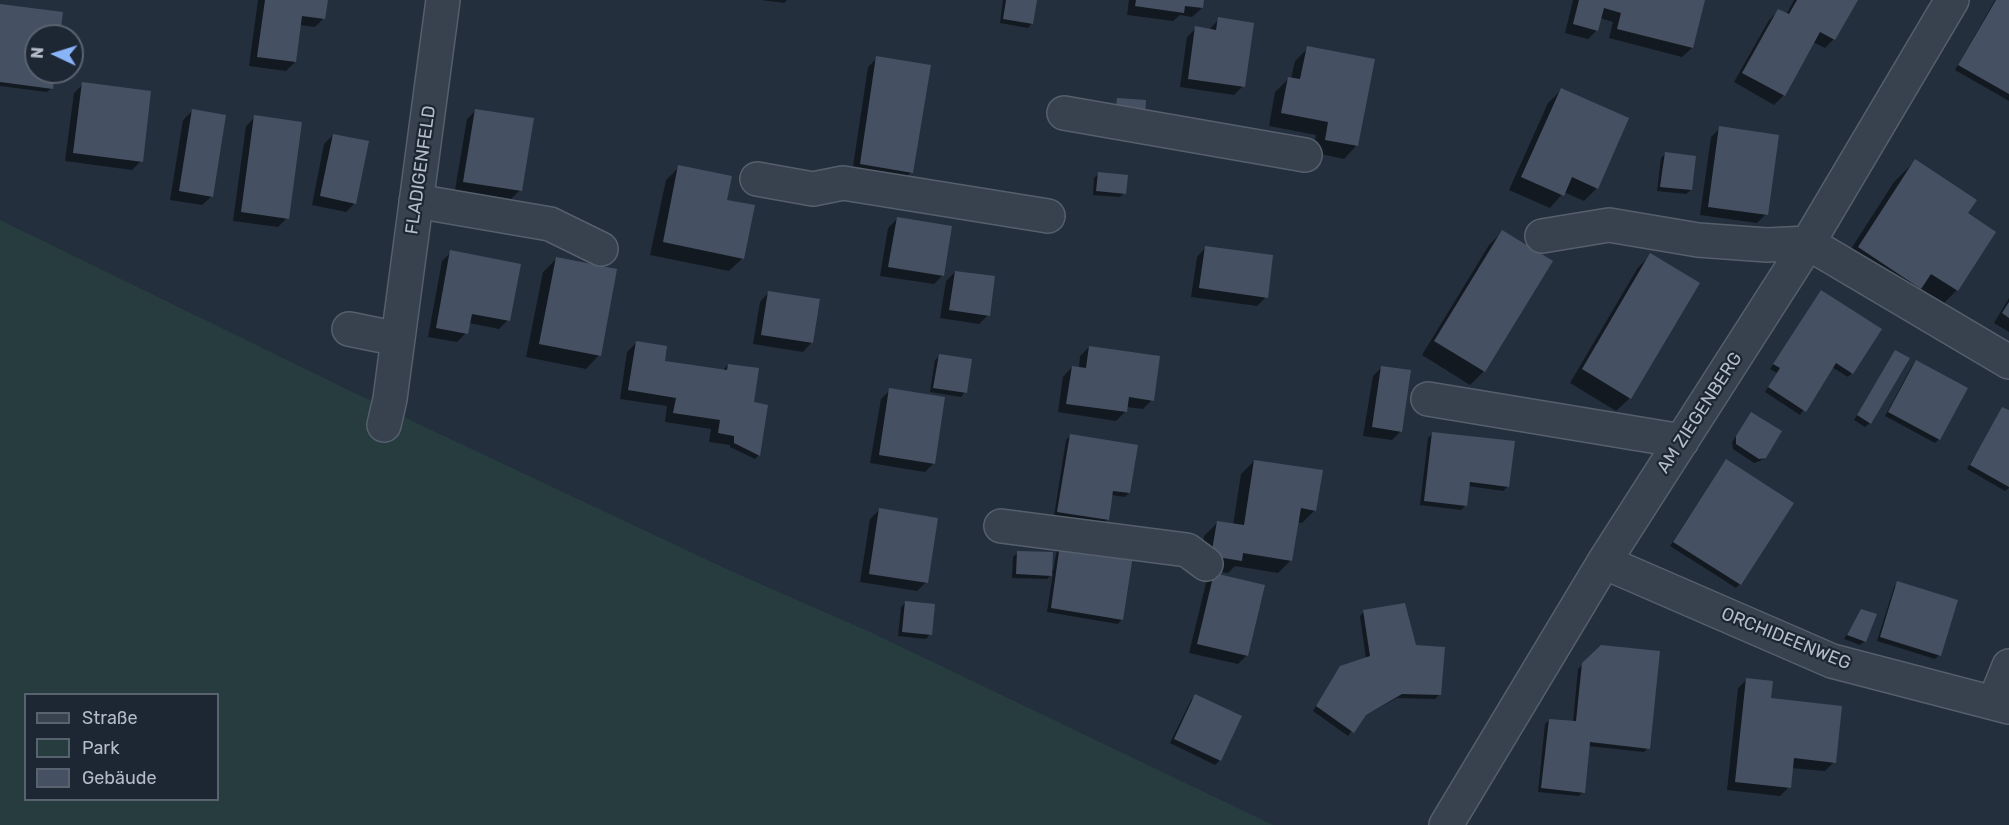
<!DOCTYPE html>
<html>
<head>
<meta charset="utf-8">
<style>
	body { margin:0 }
	#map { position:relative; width:2009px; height:825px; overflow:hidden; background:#242f3e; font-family:Rubik,sans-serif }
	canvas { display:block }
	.legend { position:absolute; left:24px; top:693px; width:195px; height:108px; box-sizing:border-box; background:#1d2633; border:2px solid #59626f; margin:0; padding:8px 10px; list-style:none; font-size:18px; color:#b4bcc9 }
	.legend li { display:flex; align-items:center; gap:12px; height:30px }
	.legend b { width:30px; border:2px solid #59626f }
	.north { position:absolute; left:24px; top:24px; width:60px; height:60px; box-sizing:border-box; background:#1d2633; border:2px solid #59626f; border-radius:50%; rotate:274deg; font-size:16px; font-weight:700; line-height:24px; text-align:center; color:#b4bcc9 }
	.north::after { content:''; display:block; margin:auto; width:21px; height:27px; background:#8ab4f8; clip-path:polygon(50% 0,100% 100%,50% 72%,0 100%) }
</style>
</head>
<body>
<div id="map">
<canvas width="2009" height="825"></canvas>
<ul class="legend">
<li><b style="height:8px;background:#38414e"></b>Straße</li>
<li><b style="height:16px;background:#263c3f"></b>Park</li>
<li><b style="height:16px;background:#455162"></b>Gebäude</li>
</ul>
<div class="north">N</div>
</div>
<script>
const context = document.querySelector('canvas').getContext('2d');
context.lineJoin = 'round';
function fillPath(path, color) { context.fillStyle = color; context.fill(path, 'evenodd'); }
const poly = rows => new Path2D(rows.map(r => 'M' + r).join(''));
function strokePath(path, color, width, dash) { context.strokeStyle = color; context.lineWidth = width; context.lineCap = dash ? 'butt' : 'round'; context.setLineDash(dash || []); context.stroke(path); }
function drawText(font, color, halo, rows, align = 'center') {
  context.font = font + ' Rubik,sans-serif'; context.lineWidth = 4.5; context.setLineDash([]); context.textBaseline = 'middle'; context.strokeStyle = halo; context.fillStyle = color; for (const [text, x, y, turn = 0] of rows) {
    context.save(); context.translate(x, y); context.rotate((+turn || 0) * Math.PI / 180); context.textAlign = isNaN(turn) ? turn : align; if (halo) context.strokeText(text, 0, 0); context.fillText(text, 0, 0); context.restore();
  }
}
fillPath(poly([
	[0,220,410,420,733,572,870,632,1273,825,0,825],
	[26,694,218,694,218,800,26,800]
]), '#263c3f');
fillPath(poly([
	[258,0,327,0,324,18,315,27,300,25,295,62,286,71,249,66],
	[761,0,787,0,784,3],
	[1003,0,1036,0,1032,23,1028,28,1000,23],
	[1129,0,1203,0,1202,8,1192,17,1180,15,1173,21,1127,15],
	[1573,0,1704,0,1692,48,1682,57,1609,38,1613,22,1600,18,1597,30,1588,39,1565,33],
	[1794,0,1856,0,1834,39,1825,48,1813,42,1783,96,1774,105,1734,82,1769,20,1778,11,1786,15],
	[1995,0,2009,0,2009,101,1955,70],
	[0,6,58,36,36,36,36,72,54,72,52,88,47,92,0,86],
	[1219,19,1243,86,1234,95,1180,87,1187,37,1196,28,1209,30],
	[1308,48,1357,145,1344,159,1312,152,1316,135,1269,126,1275,92,1289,78,1291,79,1295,61],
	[877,58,911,172,902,181,852,173,868,67],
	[83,84,141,161,132,170,65,161,74,93],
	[1561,90,1597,188,1584,201,1564,192,1550,208,1509,190,1548,103],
	[476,110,520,190,511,199,455,190,467,119],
	[192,111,212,196,202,205,170,200,183,120],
	[255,117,287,218,278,227,233,221,246,126],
	[1720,128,1766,214,1757,223,1700,215,1711,137],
	[333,135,355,203,346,212,312,205,324,144],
	[1665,154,1691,190,1686,194,1657,191,1661,158],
	[1915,161,1966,214,1957,290,1936,311,1838,269,1894,182],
	[679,167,725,201,743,258,729,271,650,255,666,180],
	[1099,174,1124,193,1120,197,1093,195,1094,178],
	[897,219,943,275,934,284,880,276,888,228],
	[1502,232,1551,261,1484,371,1470,385,1422,355,1489,245],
	[1206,247,1266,297,1257,306,1191,297,1197,257],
	[451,252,508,320,499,329,469,323,466,333,457,342,428,337,442,261],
	[1650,255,1630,398,1616,411,1570,383,1637,269],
	[556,259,599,355,586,369,526,357,543,272],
	[955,272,988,315,979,324,940,318,946,281],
	[769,292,812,342,803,352,753,344,760,302],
	[1821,292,1852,373,1848,377,1832,367,1800,415,1765,392,1777,373,1770,369],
	[2009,298,2009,332,1994,323],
	[636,343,663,362,722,371,728,365,752,407,759,455,755,459,730,447,730,445,709,442,711,429,665,422,667,406,620,399,627,352],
	[1089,347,1152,400,1143,409,1126,407,1126,411,1116,421,1058,412,1063,377,1072,367,1079,368,1080,356],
	[1896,352,1870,423,1865,427,1854,420],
	[939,356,965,392,961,397,930,392,935,360],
	[1916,362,1939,439,1935,443,1885,416,1912,366],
	[1382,367,1401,431,1392,440,1363,436,1373,376],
	[890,390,934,463,925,472,870,463,881,399],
	[2003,409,2009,412,2009,488,2005,491,1967,469],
	[1751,414,1765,457,1760,461,1754,463,1733,449,1732,442],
	[1433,433,1508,486,1503,491,1468,486,1465,506,1461,510,1420,505,1428,438],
	[1070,436,1129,493,1125,497,1111,495,1107,520,1103,524,1054,516,1066,440],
	[1254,461,1315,510,1302,523,1297,522,1291,560,1278,573,1235,566,1228,573,1199,569,1204,536,1217,523,1233,525,1241,474],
	[1722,465,1740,584,1736,588,1670,546],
	[879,510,926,582,917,591,860,582,870,519],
	[1061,546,1122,619,1118,624,1047,612,1053,573,1047,579,1012,578,1013,557,1018,552,1053,571,1057,550],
	[1215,574,1247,655,1238,664,1189,653,1206,583],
	[1898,582,1939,655,1935,659,1877,641,1894,587],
	[905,603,930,634,926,639,898,636,901,607],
	[1861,611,1865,641,1860,645,1844,639],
	[1364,612,1414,646,1439,695,1435,699,1397,698,1362,717,1348,736,1313,711,1340,667,1366,659,1360,616],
	[1602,646,1648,748,1644,752,1588,746,1583,792,1579,796,1538,792,1545,724,1549,720,1573,722,1578,669],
	[1747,679,1834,762,1825,771,1791,768,1789,787,1780,796,1727,790,1738,688],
	[1195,696,1220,760,1215,765,1170,743,1191,700]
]), '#0007');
fillPath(poly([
	[265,0,328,0,325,19,302,16,296,62,257,57],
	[1006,0,1037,0,1033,24,1003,19],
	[1136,0,1204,0,1203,8,1185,6,1184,13,1135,6],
	[1579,0,1705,0,1693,48,1617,29,1621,13,1604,8,1598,31,1573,24],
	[1797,0,1858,0,1835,40,1820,32,1785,96,1742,73,1778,9,1789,14],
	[1996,0,2009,0,2009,94,1958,65],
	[0,4,63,12,60,36,36,36,36,72,55,72,53,89,0,82],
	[1218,17,1254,23,1245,87,1188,79,1195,26,1216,30],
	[1307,46,1375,59,1358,146,1325,140,1328,122,1281,113,1288,77,1300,79],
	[876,56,931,65,913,173,860,164],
	[82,82,151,91,143,162,73,153],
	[1561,88,1629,118,1598,189,1572,177,1564,196,1521,177],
	[1117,98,1146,100,1145,119,1115,116],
	[192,109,226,115,213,197,179,191],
	[475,109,534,118,522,191,463,182],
	[254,115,302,122,289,219,241,212],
	[1719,126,1779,135,1768,215,1708,207],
	[333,134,369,141,356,204,320,196],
	[1665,152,1696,156,1692,190,1660,187],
	[1915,159,1977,200,1968,213,1996,232,1958,291,1931,274,1921,289,1858,247],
	[678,165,732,176,727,200,755,205,744,259,663,242],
	[1098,172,1128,175,1126,194,1096,191],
	[897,217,952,226,944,276,888,267],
	[1502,230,1553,261,1485,372,1434,341],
	[1205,246,1273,255,1268,298,1199,288],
	[450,250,521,264,510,321,472,314,468,334,436,328],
	[1650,253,1700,283,1631,399,1582,369],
	[556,257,617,269,601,356,539,344],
	[955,271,995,276,990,316,949,310],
	[1821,290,1882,329,1853,374,1836,363,1806,412,1768,387,1780,368,1773,364],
	[768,291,820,299,813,343,761,335],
	[2009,302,2009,318,2002,313],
	[636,341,667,346,665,361,727,370,728,364,759,368,754,402,768,405,760,456,734,443,734,436,718,433,720,420,673,413,676,398,628,390],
	[1089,346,1160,356,1154,401,1129,397,1127,412,1066,404,1072,366,1086,368],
	[1895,350,1910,358,1871,424,1857,415],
	[939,354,972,359,967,393,933,388],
	[1916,360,1968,388,1940,440,1888,412],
	[1381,366,1411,370,1402,432,1372,427],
	[889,388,945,397,935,464,879,455],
	[2002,407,2009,410,2009,487,1970,465],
	[1751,412,1782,431,1766,458,1759,459,1736,444,1736,436],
	[1432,432,1515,441,1509,487,1470,482,1467,506,1424,501],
	[1070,434,1138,445,1130,493,1113,491,1109,520,1057,512],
	[1726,459,1794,503,1741,585,1673,542],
	[1254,460,1323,470,1316,511,1301,508,1292,561,1243,553,1242,561,1211,556,1217,521,1244,525],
	[879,508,938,518,928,583,869,574],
	[1060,544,1133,555,1123,620,1051,608],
	[1017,551,1053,552,1052,576,1016,574],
	[1214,573,1265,585,1248,656,1197,644],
	[1897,581,1958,600,1941,656,1880,637],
	[905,601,935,604,932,635,902,632],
	[1405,603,1416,645,1445,647,1441,695,1402,694,1366,715,1354,733,1316,706,1340,666,1370,656,1363,610],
	[1861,609,1877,614,1866,642,1847,635],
	[1601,645,1660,651,1650,749,1590,742,1585,793,1541,788,1549,719,1576,721,1582,663],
	[1746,678,1773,681,1771,698,1842,706,1836,763,1794,758,1791,788,1735,782],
	[1195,694,1242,716,1221,761,1174,739]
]), '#455162');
const minor = poly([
	[1064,113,1305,155],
	[757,179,813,189,843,183,1048,216],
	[416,201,550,224,601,249],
	[1542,236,1609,225,1698,240,1767,245,1808,243,2009,362],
	[349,329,398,339],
	[1428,399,1682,441],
	[384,425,390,399,443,0],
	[1001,526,1187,550,1206,564],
	[1604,562,1832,661,2009,707],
	[1994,703,2009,666],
	[1446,825,1604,562,1808,243,1952,0]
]);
strokePath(minor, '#565f6c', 36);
strokePath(minor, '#38414e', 33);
drawText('18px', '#b4bcc9', '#1d2633', [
	["FLADIGENFELD",421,170,-82],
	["AM ZIEGENBERG",1700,413,-57],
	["ORCHIDEENWEG",1786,639,22]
]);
</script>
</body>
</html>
